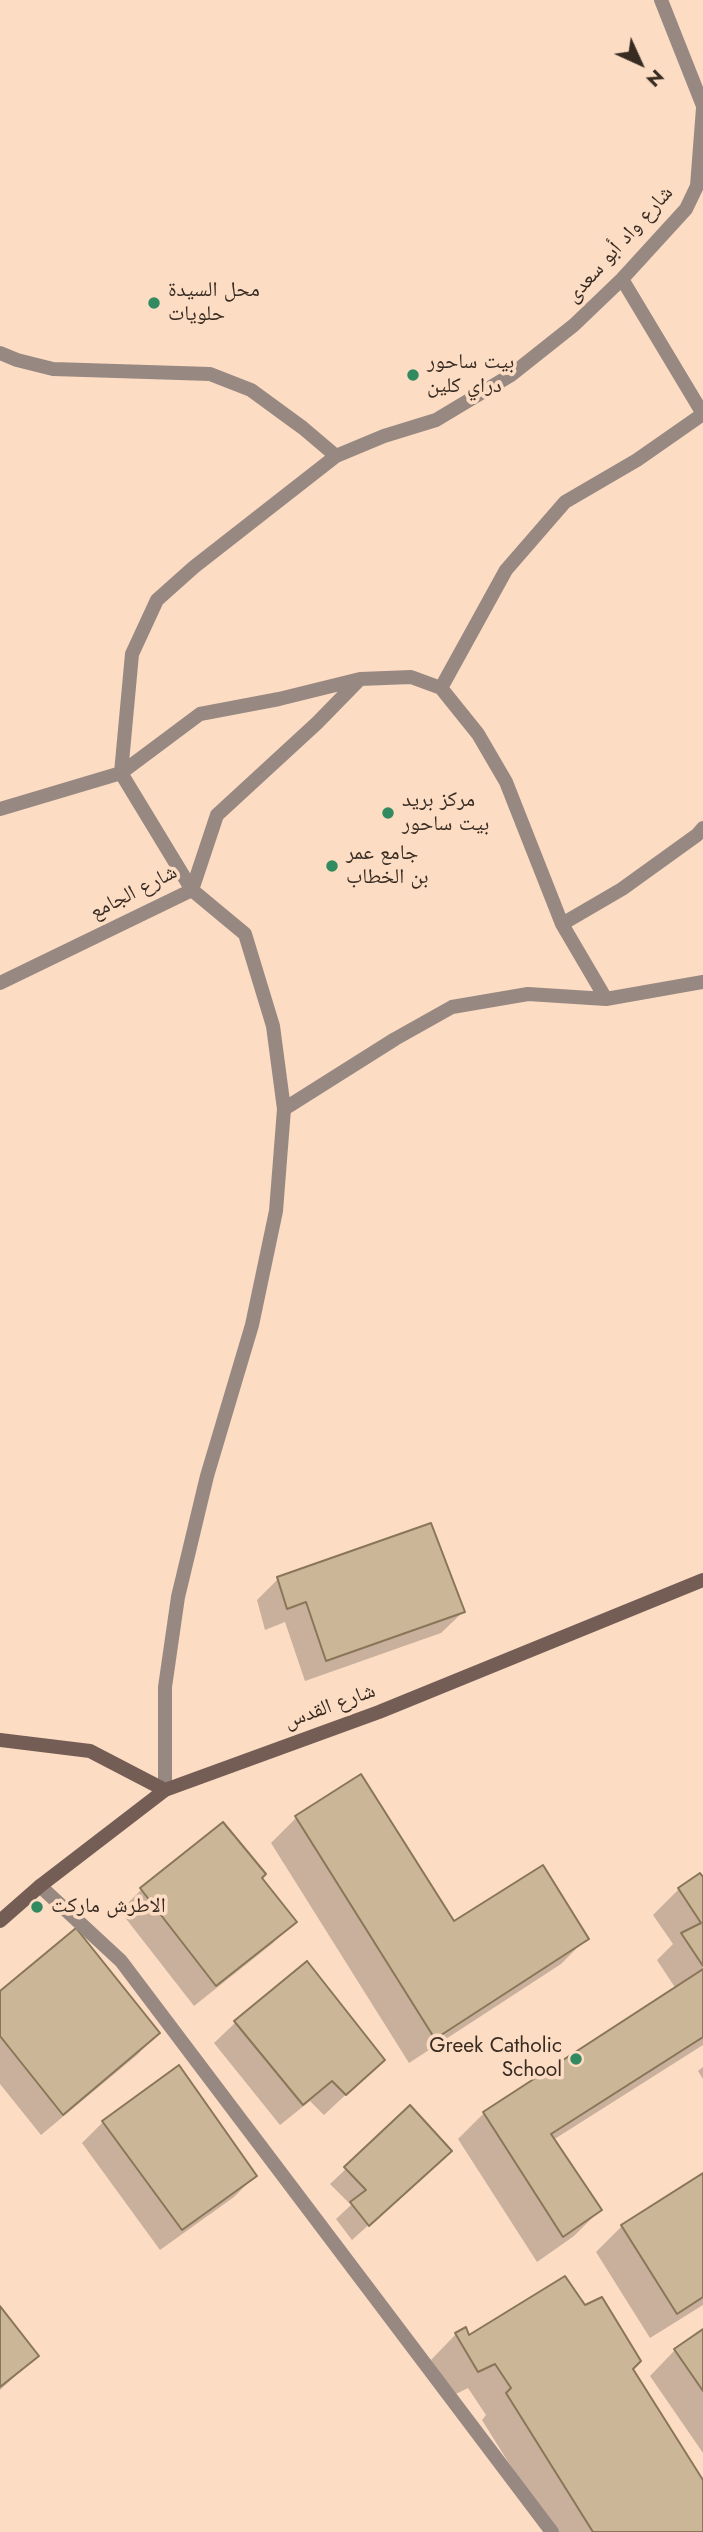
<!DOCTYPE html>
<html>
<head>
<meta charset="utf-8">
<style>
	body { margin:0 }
	#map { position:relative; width:703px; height:2532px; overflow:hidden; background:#fcdcc3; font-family:Jost,sans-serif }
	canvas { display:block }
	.north { position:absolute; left:605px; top:28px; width:70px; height:70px; -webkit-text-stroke:5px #fcdcc3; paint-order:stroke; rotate:135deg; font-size:19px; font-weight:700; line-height:28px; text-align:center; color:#372b22 }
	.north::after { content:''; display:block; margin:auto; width:24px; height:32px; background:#372b22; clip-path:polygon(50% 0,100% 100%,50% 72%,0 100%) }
</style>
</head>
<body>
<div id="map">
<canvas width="703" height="2532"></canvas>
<div class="north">N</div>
</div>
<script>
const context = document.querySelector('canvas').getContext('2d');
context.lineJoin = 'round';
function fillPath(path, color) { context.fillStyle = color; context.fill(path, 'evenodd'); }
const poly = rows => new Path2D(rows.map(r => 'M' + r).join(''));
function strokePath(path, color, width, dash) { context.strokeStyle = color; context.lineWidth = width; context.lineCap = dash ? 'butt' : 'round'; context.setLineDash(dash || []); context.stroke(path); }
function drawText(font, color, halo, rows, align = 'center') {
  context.font = font + ' Jost,"Noto Naskh Arabic",sans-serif'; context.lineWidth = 7; context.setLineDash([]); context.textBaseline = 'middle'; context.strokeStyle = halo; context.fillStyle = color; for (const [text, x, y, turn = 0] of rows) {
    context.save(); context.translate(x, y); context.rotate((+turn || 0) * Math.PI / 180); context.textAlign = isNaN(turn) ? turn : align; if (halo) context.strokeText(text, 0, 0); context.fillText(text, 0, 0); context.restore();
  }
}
fillPath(poly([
	[278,1579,463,1612,441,1633,305,1681,285,1622,265,1630,257,1600],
	[297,1817,454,1924,586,1939,561,1964,409,2063,271,1843],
	[222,1824,260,1878,294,1921,273,1943,194,2006,120,1911,141,1890],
	[703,1880,703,2045,553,2140,600,2210,574,2236,537,2262,458,2139,484,2113,676,1989,657,1960,673,1944,653,1915,679,1889],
	[0,1993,158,2033,137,2055,41,2135,0,2084],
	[236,2022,383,2060,324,2115,310,2101,280,2125,214,2043],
	[703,2067,703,2079,698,2071],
	[410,2108,434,2166,352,2240,336,2219,351,2205,330,2184],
	[103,2122,255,2176,234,2197,160,2250,82,2143],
	[703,2175,703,2305,650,2338,596,2252,622,2226],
	[0,2309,37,2356,0,2390],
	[703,2331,703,2453,650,2376,675,2350],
	[456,2334,631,2369,703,2483,703,2532,552,2532,482,2420,486,2415,468,2388,452,2396,431,2360]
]), '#0003');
const building = poly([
	[431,1523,465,1612,326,1661,306,1602,287,1609,277,1577,431,1523],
	[361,1774,454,1921,543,1865,589,1939,435,2039,295,1816,361,1774],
	[223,1822,266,1874,262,1878,297,1922,216,1986,140,1888,223,1822],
	[700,1873,703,1877,703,1966,681,1933,701,1923,678,1888,700,1873],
	[76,1928,160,2033,63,2115,0,2036,0,1991,76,1928],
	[307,1961,385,2060,346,2095,332,2081,303,2105,234,2021,307,1961],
	[703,1969,703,2037,551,2134,602,2210,563,2237,483,2112,703,1969],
	[179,2065,257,2176,182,2230,102,2121,179,2065],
	[410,2105,452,2151,369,2226,350,2202,366,2190,344,2167,410,2105],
	[703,2173,703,2297,677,2314,621,2225,703,2173],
	[565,2276,585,2305,602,2297,641,2361,633,2369,703,2480,703,2532,593,2532,506,2393,511,2388,495,2364,478,2372,455,2333,466,2327,469,2335,565,2276],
	[0,2306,39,2356,0,2387,0,2306],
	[703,2329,703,2391,674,2349,703,2329]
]);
fillPath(building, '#cbb797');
strokePath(building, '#897658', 2);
strokePath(poly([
	[661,0,703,106],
	[622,279,703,414],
	[0,353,17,360,53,369,210,374,251,390,303,428,336,456],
	[441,688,506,570,565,502,637,460,703,414],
	[0,809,121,773,200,714,279,699,360,679,411,677,441,688,478,734,506,782,562,924,606,999,703,982],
	[562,924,622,889,697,835,703,828],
	[0,983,192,890,217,815,317,723,359,680],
	[284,1109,395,1039,452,1007,528,994,606,999],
	[165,1790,165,1687,178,1597,207,1476,252,1325,276,1211,284,1109,273,1026,245,934,192,890,121,773,132,654,157,600,194,567,336,456,384,436,436,420,511,375,574,325,622,279,686,209,697,186,703,108],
	[40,1886,121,1961,552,2532]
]), '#988882', 14);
strokePath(poly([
	[0,1740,90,1751,165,1790],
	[0,1921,40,1886,165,1790,379,1712,703,1580]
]), '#745d55', 14);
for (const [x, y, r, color] of [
	[154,303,7,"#328b60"],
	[413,375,7,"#328b60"],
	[388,813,7,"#328b60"],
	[332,866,7,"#328b60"],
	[37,1907,7,"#328b60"],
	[576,2059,7,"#328b60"]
]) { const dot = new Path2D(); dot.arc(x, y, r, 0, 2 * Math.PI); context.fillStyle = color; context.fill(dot); strokePath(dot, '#fcdcc3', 2.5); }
drawText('21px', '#372b22', '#fcdcc3', [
	["شارع واد أبو سعدى",620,245,-48],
	["شارع الجامع",134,893,-27],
	["شارع القدس",330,1707,-20]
]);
drawText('21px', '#372b22', '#fcdcc3', [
	["محل السيدة",168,291],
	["حلويات",168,315],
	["بيت ساحور",427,363],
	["دراي كلين",427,387],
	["مركز بريد",402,801],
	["بيت ساحور",402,825],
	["جامع عمر",346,854],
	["بن الخطاب",346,878],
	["الاطرش ماركت",51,1907],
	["Greek Catholic",562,2047,"right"],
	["School",562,2071,"right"]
], 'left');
</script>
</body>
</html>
